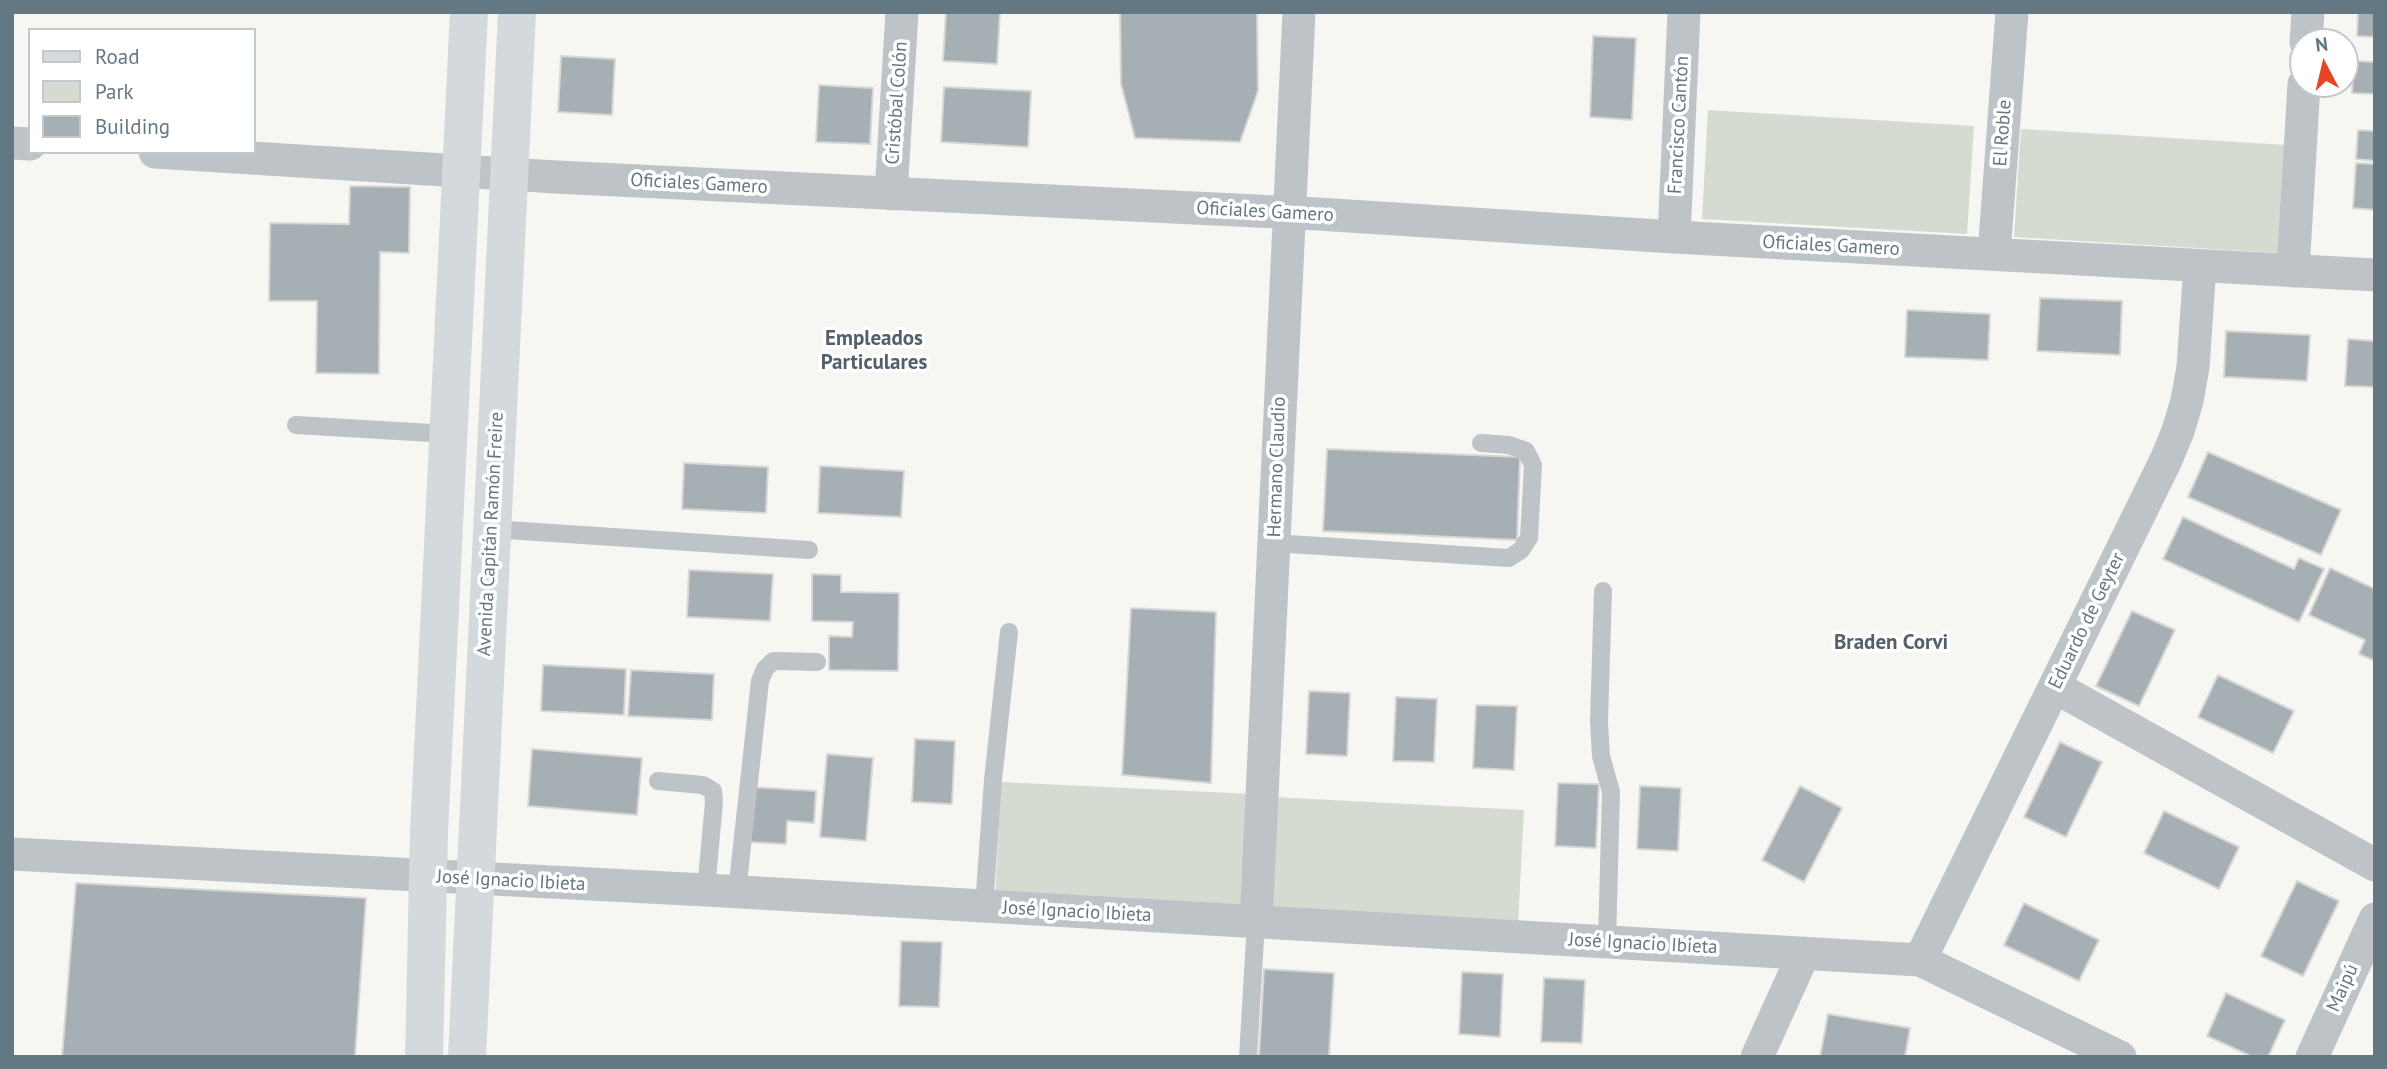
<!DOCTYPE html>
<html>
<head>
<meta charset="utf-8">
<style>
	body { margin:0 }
	#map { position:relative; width:2387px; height:1069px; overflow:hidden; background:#f6f6f3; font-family:"PT Sans",sans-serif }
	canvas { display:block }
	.frame { position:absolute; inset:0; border:14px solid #647884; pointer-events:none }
	.legend { position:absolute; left:28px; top:28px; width:228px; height:126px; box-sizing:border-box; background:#fff; border:2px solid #c1c9ce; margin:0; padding:9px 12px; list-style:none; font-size:21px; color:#647884 }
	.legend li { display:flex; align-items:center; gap:14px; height:35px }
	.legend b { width:35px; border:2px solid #c1c9ce }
	.north { position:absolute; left:2289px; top:28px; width:70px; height:70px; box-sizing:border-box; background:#fff; border:2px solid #c1c9ce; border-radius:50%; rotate:353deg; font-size:19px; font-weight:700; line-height:28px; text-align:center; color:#647884 }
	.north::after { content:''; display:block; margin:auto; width:24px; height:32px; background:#e64623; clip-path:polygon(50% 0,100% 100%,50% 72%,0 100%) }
</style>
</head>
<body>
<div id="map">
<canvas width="2387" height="1069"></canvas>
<div class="frame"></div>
<ul class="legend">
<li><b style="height:9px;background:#d4d9dc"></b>Road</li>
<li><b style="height:19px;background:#d6dbd2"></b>Park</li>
<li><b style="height:19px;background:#a6afb4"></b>Building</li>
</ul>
<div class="north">N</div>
</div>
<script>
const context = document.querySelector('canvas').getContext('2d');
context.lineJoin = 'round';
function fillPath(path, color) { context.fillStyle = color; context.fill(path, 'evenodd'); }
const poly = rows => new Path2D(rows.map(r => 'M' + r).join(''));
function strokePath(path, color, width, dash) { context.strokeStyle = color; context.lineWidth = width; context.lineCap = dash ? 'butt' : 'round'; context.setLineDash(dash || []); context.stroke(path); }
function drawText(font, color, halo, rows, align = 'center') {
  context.font = font + ' "PT Sans",sans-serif'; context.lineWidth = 7; context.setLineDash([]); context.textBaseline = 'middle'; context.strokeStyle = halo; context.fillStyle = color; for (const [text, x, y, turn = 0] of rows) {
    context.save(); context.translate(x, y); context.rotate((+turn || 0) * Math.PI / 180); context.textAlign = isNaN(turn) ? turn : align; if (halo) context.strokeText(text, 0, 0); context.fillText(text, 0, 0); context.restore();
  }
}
fillPath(poly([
	[1708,110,1974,126,1967,234,1702,219],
	[2021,129,2287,145,2280,253,2014,237],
	[1001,782,1252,794,1246,908,995,896],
	[1273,797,1524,810,1518,924,1267,911]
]), '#d6dbd2');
const building = poly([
	[946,12,1000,12,997,64,943,61,946,12],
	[1120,12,1257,12,1258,91,1240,142,1135,138,1121,84,1120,12],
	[2358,12,2375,12,2375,37,2357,36,2358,12],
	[1593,36,1636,38,1632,120,1590,117,1593,36],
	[561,56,615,59,612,115,558,112,561,56],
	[2354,61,2375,62,2375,94,2352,93,2354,61],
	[819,85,873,88,870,144,816,142,819,85],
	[944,87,1031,91,1028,147,941,142,944,87],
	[2358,130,2375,131,2375,161,2356,159,2358,130],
	[2356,163,2375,164,2375,210,2353,208,2356,163],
	[350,186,410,187,409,253,380,252,379,374,316,373,317,301,269,301,270,223,349,224,350,186],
	[2040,298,2122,301,2120,355,2037,351,2040,298],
	[1907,310,1990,314,1988,360,1905,357,1907,310],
	[2226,331,2310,335,2307,381,2224,377,2226,331],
	[2348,339,2375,341,2375,387,2345,386,2348,339],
	[1327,449,1520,457,1517,540,1323,531,1327,449],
	[2208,452,2341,510,2321,555,2188,497,2208,452],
	[684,463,768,467,766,513,682,509,684,463],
	[820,466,904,471,901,517,818,513,820,466],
	[2183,517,2294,569,2299,558,2324,569,2299,622,2163,559,2183,517],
	[2330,568,2375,589,2375,661,2359,654,2365,640,2309,615,2330,568],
	[689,570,773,574,770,621,687,617,689,570],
	[812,574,841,575,841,592,899,593,898,671,829,670,829,636,852,637,853,622,812,621,812,574],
	[1131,608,1216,612,1211,783,1122,775,1131,608],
	[2132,611,2175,630,2139,706,2096,686,2132,611],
	[543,665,626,669,624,715,541,711,543,665],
	[631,670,714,674,712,720,628,716,631,670],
	[2218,675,2294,711,2273,753,2198,717,2218,675],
	[1309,691,1350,693,1347,756,1306,754,1309,691],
	[1396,697,1437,699,1434,762,1393,761,1396,697],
	[1476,705,1517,706,1514,770,1473,768,1476,705],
	[915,739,955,741,952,804,912,802,915,739],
	[2060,742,2102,762,2066,837,2024,817,2060,742],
	[532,749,642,758,637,815,528,806,532,749],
	[827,754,873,758,866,841,820,837,827,754],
	[1558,783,1599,784,1596,848,1555,846,1558,783],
	[1640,786,1681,788,1678,851,1637,849,1640,786],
	[1800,786,1842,808,1804,882,1762,860,1800,786],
	[751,787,816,791,814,823,787,821,786,844,747,842,751,787],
	[2164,811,2239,847,2219,889,2144,853,2164,811],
	[2297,881,2339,901,2303,976,2261,956,2297,881],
	[76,883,366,898,355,1057,62,1057,76,883],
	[2024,903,2099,940,2079,981,2004,945,2024,903],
	[901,941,942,942,939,1007,899,1006,901,941],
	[1264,969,1334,973,1329,1057,1259,1057,1264,969],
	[1462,972,1503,974,1500,1037,1459,1034,1462,972],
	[1544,978,1585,980,1582,1043,1541,1042,1544,978],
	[2226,993,2285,1020,2268,1057,2253,1057,2207,1036,2226,993],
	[1828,1014,1910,1028,1905,1057,1820,1057,1828,1014]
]);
fillPath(building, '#a6afb4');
strokePath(building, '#d8d7d5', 2);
strokePath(poly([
	[296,425,448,434],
	[492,529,809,550],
	[1273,543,1509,558,1521,550,1529,538,1533,465,1526,451,1509,445,1481,443],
	[1603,591,1599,722,1601,756,1611,792,1607,942],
	[658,781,703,785,713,791,714,802,706,890],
	[737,892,760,681,765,669,773,661,817,662],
	[984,907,993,780,1009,632],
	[1248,1057,1256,922]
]), '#bec3c7', 18);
strokePath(poly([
	[2306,42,2308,12],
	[12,143,30,144],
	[155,152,556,177,1318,214,1674,237,2375,275],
	[891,194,902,12],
	[1674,237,1684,12],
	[1994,254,2012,12],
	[2293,271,2304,84],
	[2055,687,2375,865],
	[12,854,706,890,1920,960,2120,1057],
	[1256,922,1299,12],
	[1920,960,2166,460,2178,431,2187,401,2193,367,2200,266],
	[1757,1057,1804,953],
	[2312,1057,2375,919]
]), '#bec3c7', 33);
strokePath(poly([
	[424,1057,429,833,469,12],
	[467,1057,517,12]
]), '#d4d9dc', 38);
drawText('19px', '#647884', '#fff', [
	["Cristóbal Colón",897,103,-86],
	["Francisco Cantón",1679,125,-87],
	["El Roble",2003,133,-86],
	["Oficiales Gamero",699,184,3],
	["Oficiales Gamero",1265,212,3],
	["Oficiales Gamero",1831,246,3],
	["Hermano Claudio",1277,467,-88],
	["Avenida Capitán Ramón Freire",491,534,-87],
	["Eduardo de Geyter",2087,621,-64],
	["José Ignacio Ibieta",511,881,3],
	["José Ignacio Ibieta",1077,912,3],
	["José Ignacio Ibieta",1643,944,3],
	["Maipú",2343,988,-66]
]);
drawText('bold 21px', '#536069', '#fff', [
	["Empleados",874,339],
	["Particulares",874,363],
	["Braden Corvi",1891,643]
]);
</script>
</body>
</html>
